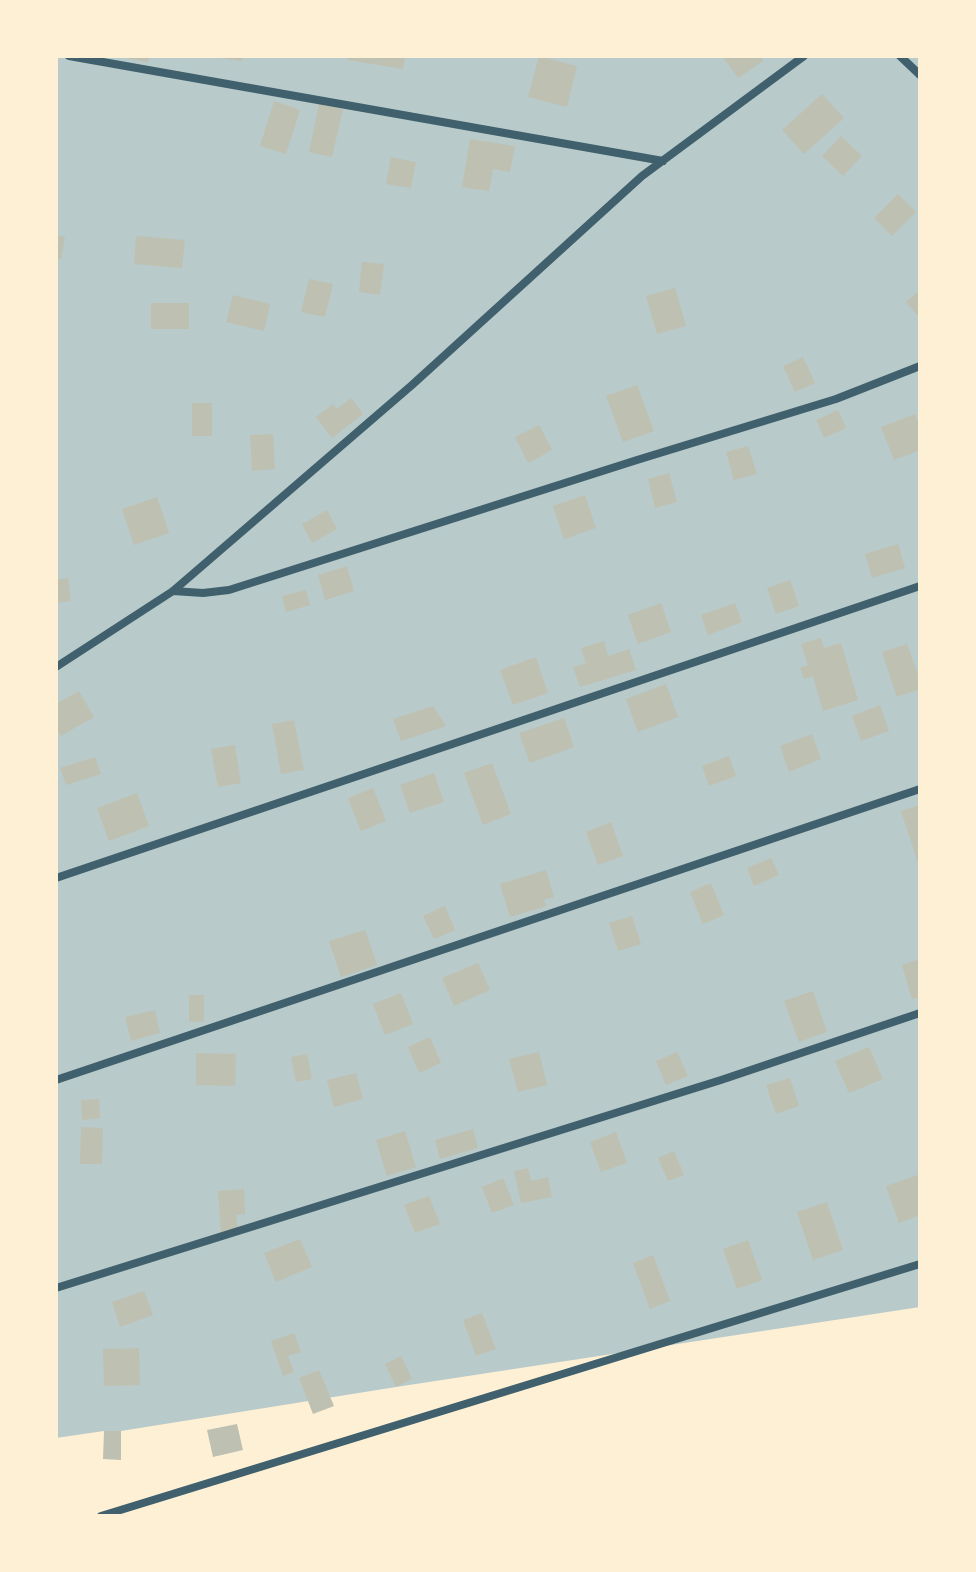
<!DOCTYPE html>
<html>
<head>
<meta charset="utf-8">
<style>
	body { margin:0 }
	#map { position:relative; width:976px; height:1572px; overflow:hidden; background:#fdf0d5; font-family:Mulish,sans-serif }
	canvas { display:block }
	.frame { position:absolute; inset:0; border:58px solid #fdf0d5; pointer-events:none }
</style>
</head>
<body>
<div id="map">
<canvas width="976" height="1572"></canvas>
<div class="frame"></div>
</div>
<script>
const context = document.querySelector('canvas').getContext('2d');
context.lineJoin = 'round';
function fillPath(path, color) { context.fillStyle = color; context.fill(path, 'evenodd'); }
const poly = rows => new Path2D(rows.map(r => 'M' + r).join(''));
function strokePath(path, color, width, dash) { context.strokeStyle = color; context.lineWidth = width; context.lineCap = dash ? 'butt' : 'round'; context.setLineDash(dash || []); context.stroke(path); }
fillPath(poly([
	[56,56,920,56,920,1307,396,1387,121,1431,104,1431,56,1438]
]), '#b9caca');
fillPath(poly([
	[125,56,149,56,148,62,125,58],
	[219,56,243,56,242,61,219,58],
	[349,56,405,56,403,69,348,60],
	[539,56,577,66,567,107,528,97],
	[722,56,760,56,763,61,738,78],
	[822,94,844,118,804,154,782,130],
	[274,101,300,110,286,154,260,146],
	[319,104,343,109,332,157,309,152],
	[841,136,862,156,843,176,822,156],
	[470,139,515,146,510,172,493,169,489,191,462,187],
	[391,157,416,162,411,188,386,184],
	[898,194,916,212,892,236,874,218],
	[56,235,65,237,61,259,56,258],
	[136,236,185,240,182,268,134,264],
	[362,262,384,264,380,295,359,292],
	[309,279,333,284,325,317,301,312],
	[675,288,686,326,657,334,646,296],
	[920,290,920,318,906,302],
	[233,295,270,304,264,331,226,322],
	[151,303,189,303,189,329,151,329],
	[803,357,815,383,795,392,783,366],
	[637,385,654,431,623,442,606,396],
	[351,398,363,414,332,438,316,417,333,404,337,409],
	[192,403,212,403,212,436,192,436],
	[838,410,846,428,824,438,816,420],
	[915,414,920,427,920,450,894,460,881,427],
	[539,425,552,450,528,463,515,437],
	[273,434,275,469,252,471,250,435],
	[748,446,757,474,734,480,726,452],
	[669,473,677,502,655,508,648,479],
	[585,495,596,528,564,539,553,506],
	[157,497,169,533,134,545,122,509],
	[327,510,337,529,312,543,302,524],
	[898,544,905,568,872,578,865,554],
	[347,566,354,591,325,600,318,575],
	[68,578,71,601,56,603,56,580],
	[790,580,799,606,776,614,767,588],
	[306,590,310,605,286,612,282,596],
	[661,603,671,632,638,644,628,615],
	[735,603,742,622,708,635,701,615],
	[821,638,824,648,841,643,858,700,823,711,813,676,804,679,800,668,808,665,801,644],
	[604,641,608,656,629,649,636,670,580,687,573,667,586,663,581,648],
	[907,644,920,680,920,689,897,697,882,652],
	[536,657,548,693,513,705,500,670],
	[666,684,678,717,638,732,626,699],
	[79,691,94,717,61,736,56,728,56,704],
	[880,705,889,731,861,741,852,716],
	[433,706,446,726,401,741,393,719],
	[564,718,574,747,530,763,519,733],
	[294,720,304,770,281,774,272,724],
	[812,734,821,759,789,772,780,746],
	[235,745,241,783,218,787,211,749],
	[729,756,736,776,709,786,702,766],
	[95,757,101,774,66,785,60,768],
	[492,763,511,814,483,825,464,773],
	[434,773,444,802,410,813,400,785],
	[373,788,386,821,361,831,348,798],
	[137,793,149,826,109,841,97,808],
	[920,805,920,866,919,866,901,811],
	[611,822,623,856,598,865,586,832],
	[771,858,779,875,754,886,747,868],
	[546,870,554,897,544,900,547,906,510,917,500,884],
	[711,883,724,915,703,924,690,892],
	[445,906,455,930,434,939,423,916],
	[632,916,641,944,618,951,609,923],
	[365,930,377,965,341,977,329,941],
	[920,959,920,997,912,999,902,965],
	[478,963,490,990,454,1006,442,978],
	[813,991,827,1032,799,1042,784,1001],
	[401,993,413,1024,385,1035,373,1004],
	[189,995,204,995,204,1022,189,1022],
	[155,1010,160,1033,131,1041,125,1017],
	[430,1037,441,1063,419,1073,408,1047],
	[869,1047,883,1079,849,1093,835,1061],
	[539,1052,547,1085,518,1092,509,1059],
	[677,1052,688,1076,666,1085,656,1061],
	[196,1053,236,1054,235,1086,196,1085],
	[307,1054,312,1079,296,1082,291,1057],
	[356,1073,363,1099,334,1107,327,1080],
	[790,1078,799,1106,776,1114,766,1085],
	[99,1099,100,1118,82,1120,81,1100],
	[81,1127,103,1128,102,1164,80,1164],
	[473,1129,478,1148,440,1159,435,1140],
	[405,1131,416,1167,387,1176,376,1140],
	[616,1132,627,1163,601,1172,590,1142],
	[674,1151,684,1175,668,1181,658,1158],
	[528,1168,531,1181,548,1177,552,1197,521,1203,514,1171],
	[920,1174,920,1215,899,1223,886,1186],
	[503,1178,514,1205,492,1213,482,1187],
	[244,1189,245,1214,236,1215,238,1231,221,1232,218,1191],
	[429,1196,440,1224,415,1233,404,1205],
	[827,1202,843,1250,813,1260,797,1212],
	[300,1239,312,1267,276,1282,264,1253],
	[748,1240,762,1280,737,1289,723,1249],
	[653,1255,670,1301,650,1309,633,1263],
	[144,1291,153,1315,120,1327,112,1302],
	[482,1313,496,1349,476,1356,463,1320],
	[294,1333,301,1352,288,1356,294,1372,283,1376,271,1341],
	[139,1348,140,1385,104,1386,103,1349],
	[401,1356,412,1379,396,1387,385,1364],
	[319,1370,334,1406,313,1414,299,1378],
	[237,1424,243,1450,213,1457,207,1430],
	[104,1431,121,1431,121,1460,103,1459]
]), '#bec0b2');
strokePath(poly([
	[69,56,663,161],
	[900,56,920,75],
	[173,591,203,593,229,590,637,460,836,399,920,366],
	[56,667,173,591,412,385,642,176,804,56],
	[56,878,920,586],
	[56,1080,920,789],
	[56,1288,721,1080,920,1013],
	[101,1516,920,1264]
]), '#3f606c', 8);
</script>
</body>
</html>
